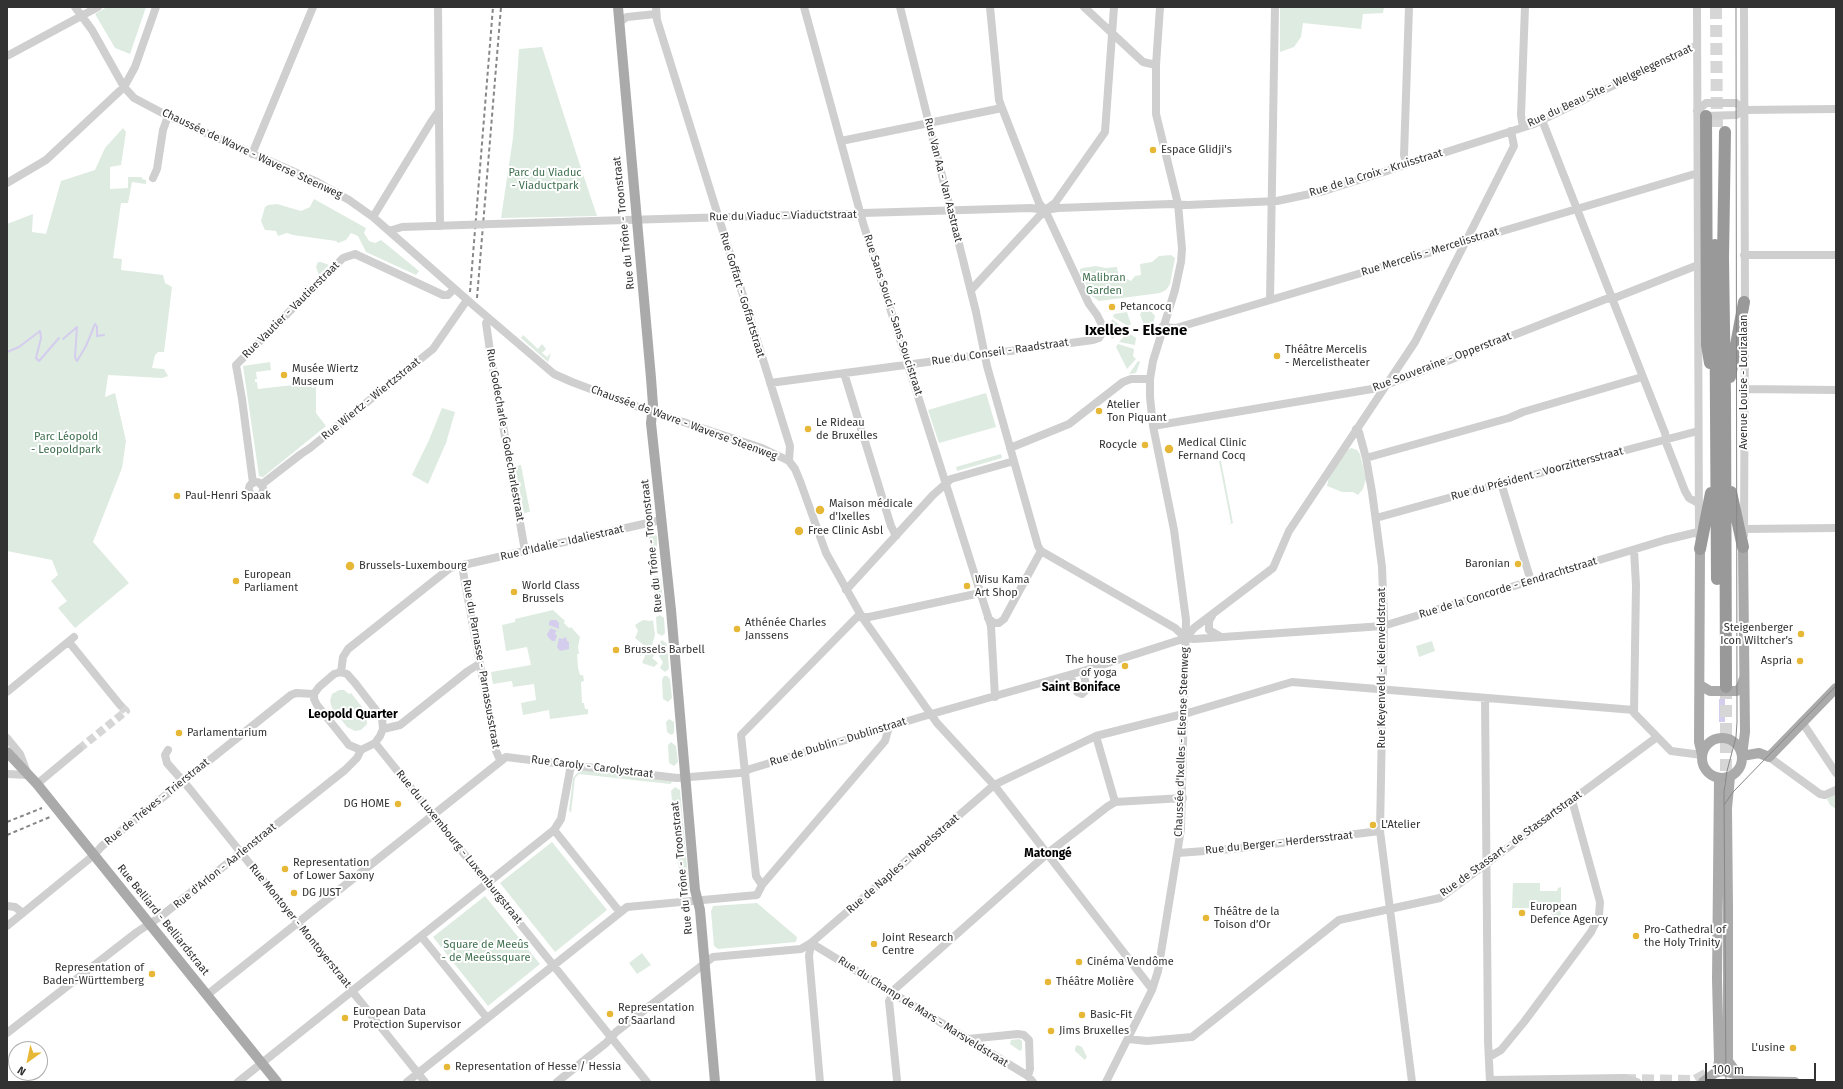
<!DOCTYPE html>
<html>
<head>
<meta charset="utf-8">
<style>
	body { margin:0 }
	#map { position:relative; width:1843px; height:1089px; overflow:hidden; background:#fff; font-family:"Fira Sans",sans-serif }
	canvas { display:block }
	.frame { position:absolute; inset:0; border:8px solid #323232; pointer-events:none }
	.north { position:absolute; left:8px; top:1041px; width:40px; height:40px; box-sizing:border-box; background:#fff; border:1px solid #adadad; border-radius:50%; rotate:213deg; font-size:11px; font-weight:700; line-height:16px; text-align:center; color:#323232 }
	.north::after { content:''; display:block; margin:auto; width:14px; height:18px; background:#e7b736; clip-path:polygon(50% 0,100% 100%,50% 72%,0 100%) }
	.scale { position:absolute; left:1705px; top:1063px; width:111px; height:18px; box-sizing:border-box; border:2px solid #323232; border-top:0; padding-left:5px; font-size:12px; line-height:14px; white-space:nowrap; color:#323232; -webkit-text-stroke:3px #fff; paint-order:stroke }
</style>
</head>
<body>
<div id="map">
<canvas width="1843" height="1089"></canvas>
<div class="frame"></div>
<div class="north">N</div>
<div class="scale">100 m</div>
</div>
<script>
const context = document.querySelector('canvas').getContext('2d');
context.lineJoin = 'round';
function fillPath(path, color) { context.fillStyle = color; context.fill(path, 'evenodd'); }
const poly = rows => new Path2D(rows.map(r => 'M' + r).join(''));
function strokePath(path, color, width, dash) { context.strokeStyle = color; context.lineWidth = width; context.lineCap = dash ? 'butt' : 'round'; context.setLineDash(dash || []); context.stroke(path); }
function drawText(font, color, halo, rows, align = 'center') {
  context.font = font + ' "Fira Sans",sans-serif'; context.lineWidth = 4; context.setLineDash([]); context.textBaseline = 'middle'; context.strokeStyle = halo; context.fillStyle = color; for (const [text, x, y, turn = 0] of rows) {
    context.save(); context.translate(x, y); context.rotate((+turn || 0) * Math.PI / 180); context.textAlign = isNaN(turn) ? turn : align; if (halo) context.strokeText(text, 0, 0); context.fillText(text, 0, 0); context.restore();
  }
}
fillPath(poly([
	[107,7,146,7,130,54,115,48,95,14],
	[1280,7,1384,7,1383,13,1363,14,1361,29,1303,23,1301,37,1294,47,1280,52],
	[542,47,580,165,597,216,501,218,513,138,519,49],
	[123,128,126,132,121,165,110,167,110,189,128,188,128,177,142,177,142,179,146,180,146,184,132,182,128,203,121,203,113,258,122,259,121,270,163,275,165,283,172,287,164,352,158,352,155,355,152,368,164,369,168,376,162,378,108,375,105,397,115,393,126,441,122,468,93,542,129,583,75,628,58,608,67,601,51,581,58,575,52,560,7,551,7,224,33,214,32,232,46,234,61,181,95,170,105,148],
	[314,199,366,228,364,233,369,241,375,243,381,240,419,271,416,275,366,252,358,236,351,233,346,240,338,243,336,241,293,235,287,233,278,236,276,231,265,230,261,221,265,207,268,205,277,204,301,211,310,207],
	[1171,255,1175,258,1170,284,1166,290,1160,293,1099,301,1092,296,1080,272,1080,269,1083,268,1096,266,1105,268,1117,267,1119,278,1125,278,1131,281,1135,276,1141,275,1140,264,1152,262,1159,256],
	[318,262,321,262,329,265,319,275,316,267],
	[1149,309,1155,316,1150,337,1145,335,1146,329,1140,315,1142,310],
	[1127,312,1131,324,1128,326,1113,317,1114,314],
	[1112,319,1124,329,1112,339,1109,331],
	[1128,332,1136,338,1135,345,1119,342],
	[523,335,538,349,542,344,546,349,542,353,547,357,551,353,548,362,521,338],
	[1118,344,1134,349,1133,356,1136,359,1127,369,1116,347],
	[1138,361,1140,362,1136,373,1129,374],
	[270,362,271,370,256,372,257,379,255,379,255,382,257,382,258,389,311,383,312,388,315,387,314,382,316,382,316,413,326,426,263,477,259,476,243,366],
	[986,393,996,427,939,443,928,410],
	[442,408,455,412,446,443,428,484,412,475,429,440],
	[1351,448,1357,450,1360,454,1366,479,1363,489,1358,495,1353,492,1342,492,1327,486,1329,477,1346,451],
	[1001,454,1002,458,957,471,956,467],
	[1219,461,1221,461,1233,523,1228,525,1231,523],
	[521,465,530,512,524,513,515,466],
	[652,534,656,534,657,537,657,546,654,549,650,547,649,538,650,534],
	[655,576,658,576,661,579,663,604,659,608,655,604,653,580],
	[553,610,565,621,564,623,569,628,571,627,580,637,578,647,579,654,577,654,578,668,580,675,583,675,584,681,581,682,582,703,584,703,585,709,588,709,588,714,550,719,549,710,523,715,521,703,536,700,534,684,513,687,512,681,493,684,491,672,531,665,527,647,506,651,502,625,515,622,515,619],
	[660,615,664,618,665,633,662,636,657,633,656,617],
	[643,620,651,621,653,620,655,635,652,645,646,647,635,638,638,631,635,625],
	[662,640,667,644,669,669,665,672,660,668,663,662,659,656,663,650,659,643],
	[1432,641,1435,651,1419,657,1416,646],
	[634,645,642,648,641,656,632,651,632,647],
	[652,650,656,653,652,658,658,663,654,667,642,663,647,651],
	[664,676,667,676,670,679,672,698,668,702,663,699,662,680],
	[344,690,349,694,351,693,366,712,367,724,361,730,355,731,347,727,332,708,330,701,332,694,339,690],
	[669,719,674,722,674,733,671,735,667,732,666,722],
	[671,742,676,746,678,762,674,766,669,763,668,745],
	[579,771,582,770,673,781,670,784,579,774,575,778,571,813,569,810,573,778],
	[675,787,680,790,689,888,686,891,681,889,671,791],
	[1836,793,1836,809,1830,805,1827,799],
	[552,842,607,910,555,952,500,883],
	[1513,883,1540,883,1540,891,1557,891,1558,888,1561,887,1561,918,1552,917,1551,908,1512,908],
	[485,896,540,964,488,1006,433,937],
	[757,903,797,937,796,942,718,949,714,946,711,911,713,906],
	[642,953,651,965,637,974,629,963],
	[1019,1039,1022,1041,1022,1049,1020,1051,1010,1044,1011,1040],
	[1077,1045,1082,1047,1087,1057,1085,1060,1075,1051,1075,1048]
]), '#deebe1');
fillPath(poly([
	[551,620,556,620,559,623,559,629,549,625,549,622],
	[551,628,557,631,555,633,557,636,555,641,552,641,548,637,547,634],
	[566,637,567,641,569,642,569,649,560,651,557,647,559,638,562,639],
	[1719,699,1725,699,1725,722,1719,722]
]), '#d4cdee');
strokePath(poly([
	[63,339,77,327,75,357,77,361,86,346,95,324,97,327,97,336,104,335],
	[7,352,19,347,40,331,41,338,36,358,39,361,59,338]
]), '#d4cdee', 2);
strokePath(poly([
	[79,749,126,711,120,705]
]), '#d6d6d6', 8, [8, 4]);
strokePath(poly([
	[1716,7,1717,132],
	[1726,687,1726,789],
	[1728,1061,1728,1082],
	[1624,1080,1695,1081,1711,1072]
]), '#d6d6d6', 12, [12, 6]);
strokePath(poly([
	[75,7,92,30,124,87,134,98,168,116,317,182,349,200,373,217,472,304,554,374,572,382,641,408,762,448,789,461,795,469,800,481,826,553,862,617,937,723,994,785,1152,989],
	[438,7,440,226],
	[656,7,657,20,790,446,789,461],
	[804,7,863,223,991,626,995,697],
	[900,7,976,312,987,366,1038,546,1041,551],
	[1084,7,1143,62,1156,65],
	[1697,7,1699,536],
	[1744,7,1745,307],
	[619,22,627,17,656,14],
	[7,56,98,7],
	[1744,110,1836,109],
	[1697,111,1706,103,1736,103,1744,110],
	[1702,113,1706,116,1736,115,1744,110],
	[1542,120,1665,433,1667,445,1685,491,1689,498,1698,503],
	[1523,127,1521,115,1525,7],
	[841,141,1002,108],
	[252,154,313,7],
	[1406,164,1404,155,1409,7],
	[153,178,157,169,163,130,168,116],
	[7,183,46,160,124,87,135,67,156,7],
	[373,217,431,122,438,112],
	[492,224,1031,208,1045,210,1058,208,1171,204,1187,205,1277,201,1324,191,1534,124,1697,45],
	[389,231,402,227,463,225],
	[1744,255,1836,255],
	[971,290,1045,210,1055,203,1105,132,1114,7],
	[1270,300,1275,7],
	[489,319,486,323,490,351,525,551],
	[1162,327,1176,328,1698,173],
	[844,373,891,526,896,536],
	[770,383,1093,340,1099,338,1102,333,1103,327,1097,315,1089,304,1045,210,1039,203,1002,108,999,100,990,7],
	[1745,389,1836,390],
	[1153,426,1378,388,1606,299,1617,297,1698,265],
	[1356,429,1359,432,1366,458,1372,492,1382,567,1384,619,1380,831,1412,1082],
	[1010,448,1069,424,1123,382,1131,379,1150,379],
	[1366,458,1509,418,1523,412,1642,377],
	'249 489a7 7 0 1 1 14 0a7 7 0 1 1-14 0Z',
	[253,483,242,399,236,365,343,258,355,254,443,295,448,295,454,289],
	[1501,483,1531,581],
	[261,485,301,454,310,448,433,349,467,300],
	[1376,518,1495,485,1698,431],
	[1744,529,1836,528],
	[1744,535,1745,318],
	[1634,550,1636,585,1634,713,1671,751,1702,755],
	[1041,551,1175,628,1186,638],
	[462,566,496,751,500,760],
	[846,590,933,495,951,479,1014,461],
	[1212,616,1209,621,1209,630,1221,637],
	[988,618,994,623,999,623,1004,619,1041,551],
	[1186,638,1194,639,1383,626,1665,540,1698,532],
	[69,642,120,705],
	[341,672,343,657,348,649,450,568,661,520],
	[341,672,347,674,355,683,382,718,383,729,380,736,375,743,361,750,349,745,317,705,314,699,314,694,319,687,334,674,341,672],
	[1070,675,1077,692,1082,694,1087,689,1083,671],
	[7,692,74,637],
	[1485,698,1488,1041,1490,1082],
	[1802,722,1836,773],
	[383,729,400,725,468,671,479,664],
	[1096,736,1115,802],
	[7,738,20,754,28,775,7,774],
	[375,743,647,1082],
	[168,750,165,755,167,763,189,788,425,1082],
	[1769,757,1820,794,1825,795,1836,790],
	[37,784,79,749],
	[554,830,619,911],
	[1178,853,1232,849,1380,831],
	[762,885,756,876,741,735,857,617,869,617,980,593],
	[7,906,15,907,23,913],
	[7,926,94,855,102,846,291,695,296,693,314,694],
	[421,936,487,1018],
	[811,943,1028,1076,1033,1082],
	[811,943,809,956,820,1082],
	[207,995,506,757,677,778,740,773,750,769,921,717,1083,671,1186,638,1194,628,1273,568,1289,531,1415,342,1514,146,1511,131],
	[7,1033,137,932,160,917,345,770,357,758,361,750],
	[968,1039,1018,1034,1024,1035,1029,1040,1030,1069,1028,1076],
	[1128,1039,1147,1041,1192,1037,1339,920,1440,898,1657,737],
	[1489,1057,1501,1050,1524,1022,1591,932,1599,916,1600,902,1573,804,1571,801],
	[897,1080,889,1001,896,988,1048,853,1107,807,1115,802,1183,798],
	[1490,1080,1624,1078,1637,1082],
	[238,1082,554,830,561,819,571,765],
	[407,1082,627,907,757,895,762,885,885,741,889,727],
	[557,1082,606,1043,616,1032,713,957,801,949,811,943,994,785,1096,736,1191,712,1292,682,1634,710],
	[1106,1082,1152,990,1158,971,1181,829,1186,620,1174,530,1153,426,1150,397,1150,379,1153,361,1175,290,1181,262,1182,249,1178,204,1156,114,1156,65,1160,7]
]), '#cfcfcf', 8);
strokePath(poly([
	[618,7,651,378,653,405,651,423,671,610,695,890,700,910,715,1082],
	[1700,549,1699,742,1702,755],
	[1700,685,1710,691,1737,691,1741,687,1744,678],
	'1702 758a20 20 0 1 1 40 0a20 20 0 1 1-40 0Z',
	[7,752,37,784,94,855,277,1082],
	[1742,756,1745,732,1743,547],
	[1742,756,1759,753,1769,757,1836,688],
	[1730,777,1727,808,1728,908,1728,1061,1739,1076],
	[1715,1073,1718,1069,1719,1060,1717,979,1719,778],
	[1745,1081,1795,1082],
	[1703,1082,1715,1073,1723,1071,1738,1075]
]), '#aaa', 10);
strokePath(poly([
	[1706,116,1707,345,1710,363],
	[1725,132,1723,258,1725,396,1726,687],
	[1715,245,1717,579],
	[1730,377,1744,302],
	[1731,492,1743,547],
	[1700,549,1711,493]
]), '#999', 12);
strokePath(poly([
	[1724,805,1733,792,1836,686],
	[1726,1082,1724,792,1727,771,1736,737,1737,722,1736,7]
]), '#878787', 1);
strokePath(poly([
	[470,292,493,7],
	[477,298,501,7],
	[7,822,42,808],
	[7,835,50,817]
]), '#878787', 2, [4, 3]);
strokePath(poly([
	[463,225,492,224]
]), '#cfcfcf', 8);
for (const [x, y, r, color] of [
	[1153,150,4,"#e7b736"],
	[1112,307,4,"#e7b736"],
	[1277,356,4,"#e7b736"],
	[284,375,4,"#e7b736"],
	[1099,411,4,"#e7b736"],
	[808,429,4,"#e7b736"],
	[1145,445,4,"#e7b736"],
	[1169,449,5,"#e7b736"],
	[177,496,4,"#e7b736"],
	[820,510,5,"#e7b736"],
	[799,531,5,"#e7b736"],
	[1518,564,4,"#e7b736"],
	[350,566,5,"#e7b736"],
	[236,581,4,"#e7b736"],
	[967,586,4,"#e7b736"],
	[514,592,4,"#e7b736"],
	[737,629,4,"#e7b736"],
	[1801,634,4,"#e7b736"],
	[616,650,4,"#e7b736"],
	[1800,661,4,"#e7b736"],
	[1125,666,4,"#e7b736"],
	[179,733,4,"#e7b736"],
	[398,804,4,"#e7b736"],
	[1373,825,4,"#e7b736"],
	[285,869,4,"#e7b736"],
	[294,893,4,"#e7b736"],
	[1522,913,4,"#e7b736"],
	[1206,918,4,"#e7b736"],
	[1636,936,4,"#e7b736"],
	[874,944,4,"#e7b736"],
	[1079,962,4,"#e7b736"],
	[152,974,4,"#e7b736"],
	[1048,982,4,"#e7b736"],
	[610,1014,4,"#e7b736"],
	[1082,1015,4,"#e7b736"],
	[345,1018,4,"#e7b736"],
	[1051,1031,4,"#e7b736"],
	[1793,1048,4,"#e7b736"],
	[447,1067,4,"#e7b736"]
]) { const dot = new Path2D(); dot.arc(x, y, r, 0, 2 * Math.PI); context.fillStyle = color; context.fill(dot); strokePath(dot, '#fff', 1.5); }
drawText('11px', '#323232', '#fff', [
	["Rue du Beau Site - Welgelegenstraat",1610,86,-25],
	["Chaussée de Wavre - Waverse Steenweg",252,154,25],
	["Rue de la Croix - Kruisstraat",1376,173,-17],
	["Rue Van Aa - Van Aastraat",943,180,76],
	["Rue du Viaduc - Viaductstraat",783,216,-1],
	["Rue du Trône - Troonstraat",624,223,-96],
	["Rue Mercelis - Mercelisstraat",1430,252,-17],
	["Rue Goffart - Goffartstraat",742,295,73],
	["Rue Vautier - Vautierstraat",291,310,-45],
	["Rue Sans Souci - Sans Soucistraat",893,315,72],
	["Rue du Conseil - Raadstraat",1000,352,-8],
	["Rue Souveraine - Opperstraat",1442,362,-21],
	["Avenue Louise - Louizalaan",1744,382,-90],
	["Rue Wiertz - Wiertzstraat",371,399,-39],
	["Chaussée de Wavre - Waverse Steenweg",684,423,20],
	["Rue Godecharle - Godecharlestraat",505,435,80],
	["Rue du Président - Voorzittersstraat",1537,474,-15],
	["Rue d'Idalie - Idaliestraat",562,543,-13],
	["Rue du Trône - Troonstraat",652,546,-96],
	["Rue de la Concorde - Eendrachtstraat",1508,588,-17],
	["Rue du Parnasse - Parnassusstraat",481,664,80],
	["Rue Keyenveld - Keienveldstraat",1382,668,-90],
	["Rue de Dublin - Dublinstraat",838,742,-17],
	["Chaussée d'Ixelles - Elsense Steenweg",1182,742,-88],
	["Rue Caroly - Carolystraat",592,767,7],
	["Rue de Trèves - Trierstraat",157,802,-39],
	["Rue du Berger - Herdersstraat",1279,843,-6],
	["Rue de Stassart - de Stassartstraat",1511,844,-36],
	["Rue du Luxembourg - Luxemburgstraat",459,847,51],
	["Rue de Naples - Napelsstraat",903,864,-41],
	["Rue d'Arlon - Aarlenstraat",225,866,-39],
	["Rue du Trône - Troonstraat",682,868,-96],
	["Rue Belliard - Belliardstraat",163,920,51],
	["Rue Montoyer - Montoyerstraat",300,926,51],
	["Rue du Champ de Mars - Marsveldstraat",923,1012,32]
]);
drawText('11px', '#323232', '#fff', [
	["Espace Glidji's",1161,150],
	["Petancocq",1120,307],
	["Théâtre Mercelis",1285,350],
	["- Mercelistheater",1285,363],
	["Musée Wiertz",292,369],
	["Museum",292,382],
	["Atelier",1107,405],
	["Ton Piquant",1107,418],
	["Le Rideau",816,423],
	["de Bruxelles",816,436],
	["Medical Clinic",1178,443],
	["Fernand Cocq",1178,456],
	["Rocycle",1137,445,"right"],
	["Paul-Henri Spaak",185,496],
	["Maison médicale",829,504],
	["d'Ixelles",829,517],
	["Free Clinic Asbl",808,531],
	["Baronian",1510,564,"right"],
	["Brussels-Luxembourg",359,566],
	["European",244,575],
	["Parliament",244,588],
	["Wisu Kama",975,580],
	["Art Shop",975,593],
	["World Class",522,586],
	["Brussels",522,599],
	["Athénée Charles",745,623],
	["Janssens",745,636],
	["Steigenberger",1793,628,"right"],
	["Icon Wiltcher’s",1793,641,"right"],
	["Brussels Barbell",624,650],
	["The house",1117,660,"right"],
	["of yoga",1117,673,"right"],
	["Aspria",1792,661,"right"],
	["Parlamentarium",187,733],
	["DG HOME",390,804,"right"],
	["L'Atelier",1381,825],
	["Representation",293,863],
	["of Lower Saxony",293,876],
	["DG JUST",302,893],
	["European",1530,907],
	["Defence Agency",1530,920],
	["Théâtre de la",1214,912],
	["Toison d’Or",1214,925],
	["Pro-Cathedral of",1644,930],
	["the Holy Trinity",1644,943],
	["Joint Research",882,938],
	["Centre",882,951],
	["Cinéma Vendôme",1087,962],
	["Representation of",144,968,"right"],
	["Baden-Württemberg",144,981,"right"],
	["Théâtre Molière",1056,982],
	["Representation",618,1008],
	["of Saarland",618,1021],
	["European Data",353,1012],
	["Protection Supervisor",353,1025],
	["Basic-Fit",1090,1015],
	["Jims Bruxelles",1059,1031],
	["L'usine",1785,1048,"right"],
	["Representation of Hesse / Hessia",455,1067]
], 'left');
drawText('11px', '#3e6f4e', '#fff', [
	["Parc du Viaduc",545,173],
	["- Viaductpark",545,186],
	["Malibran",1104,278],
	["Garden",1104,291],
	["Parc Léopold",66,437],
	["- Leopoldpark",66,450],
	["Square de Meeûs",486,945],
	["- de Meeûssquare",486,958]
]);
drawText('bold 12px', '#000', '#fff', [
	["Saint Boniface",1081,688],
	["Leopold Quarter",353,715],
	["Matongé",1048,854]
]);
drawText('bold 15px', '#000', '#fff', [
	["Ixelles - Elsene",1136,331]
]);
</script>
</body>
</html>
